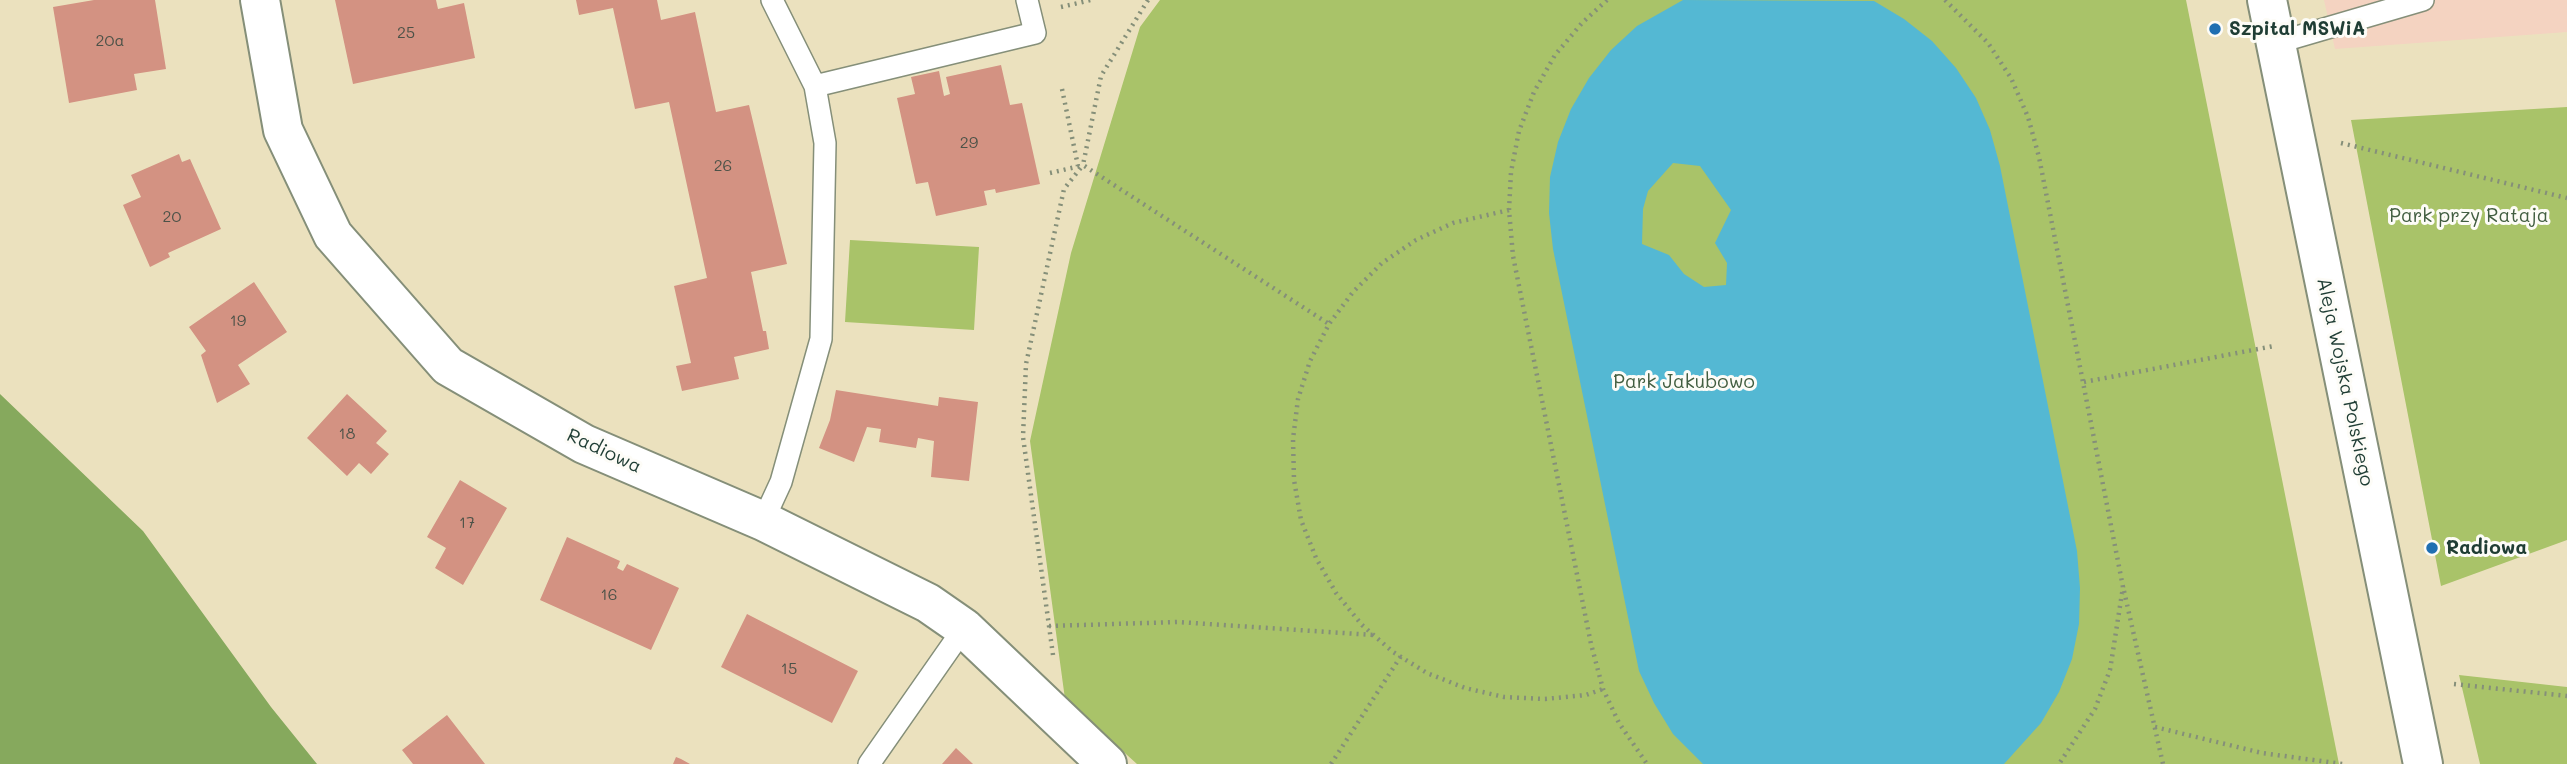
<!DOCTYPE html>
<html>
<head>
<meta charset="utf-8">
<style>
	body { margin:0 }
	canvas { display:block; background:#ebe1be }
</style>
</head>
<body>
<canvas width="2567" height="764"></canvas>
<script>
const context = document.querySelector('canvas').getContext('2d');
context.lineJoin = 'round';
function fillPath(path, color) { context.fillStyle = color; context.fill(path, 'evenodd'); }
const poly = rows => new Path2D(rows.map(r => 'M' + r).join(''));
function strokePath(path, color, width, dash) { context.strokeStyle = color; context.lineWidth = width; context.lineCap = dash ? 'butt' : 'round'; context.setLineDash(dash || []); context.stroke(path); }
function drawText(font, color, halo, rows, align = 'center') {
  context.font = font + ' Mali,sans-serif'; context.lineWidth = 6; context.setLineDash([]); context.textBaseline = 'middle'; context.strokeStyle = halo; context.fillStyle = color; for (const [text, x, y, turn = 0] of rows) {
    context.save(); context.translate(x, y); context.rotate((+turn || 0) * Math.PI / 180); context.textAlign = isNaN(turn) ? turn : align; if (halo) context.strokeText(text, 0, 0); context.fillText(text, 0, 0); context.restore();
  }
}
fillPath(poly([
	[2324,0,2567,0,2567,32,2335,49]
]), '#f4d3c1');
fillPath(poly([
	[1160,0,2186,0,2339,764,1137,764,1065,699,1030,441,1071,253,1140,27],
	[2567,107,2567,540,2441,586,2351,120],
	[850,240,979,247,974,330,845,322],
	[2459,675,2567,687,2567,764,2480,764]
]), '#a9c369');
fillPath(poly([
	[0,394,143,531,271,707,317,764,0,764]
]), '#86a95d');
fillPath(poly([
	[1683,0,1874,1,1904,19,1932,41,1956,68,1976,98,1990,130,2000,166,2077,551,2080,588,2079,624,2072,659,2059,692,2041,723,2004,764,1703,764,1673,734,1654,703,1639,671,1553,249,1549,213,1550,177,1558,142,1571,109,1589,78,1611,50,1637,26],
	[1673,163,1700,166,1731,210,1715,243,1727,263,1726,285,1704,287,1684,274,1669,255,1642,244,1643,209,1648,191]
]), '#54b8d3');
fillPath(poly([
	[94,0,155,0,166,69,134,74,137,90,69,103,53,7],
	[335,0,436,0,438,9,464,3,475,58,353,84],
	[576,0,657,0,661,20,695,12,716,112,749,105,787,264,751,272,763,331,766,331,769,349,734,357,739,379,682,391,676,366,691,363,674,286,707,278,669,102,635,109,613,8,579,15],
	[1001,65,1010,105,1022,103,1040,184,996,193,995,189,984,191,987,205,936,216,928,182,916,184,897,98,915,94,911,77,939,71,944,96,950,94,946,77],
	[179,154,182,162,190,159,221,229,168,253,170,257,150,267,123,205,141,197,131,175],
	[254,282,287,332,238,365,250,384,217,403,201,355,206,351,189,327],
	[836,390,938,406,939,397,978,402,969,481,931,477,934,441,918,438,916,448,879,442,881,429,867,427,854,462,819,448,830,420],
	[347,394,387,431,376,443,389,454,371,474,359,463,347,476,307,438],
	[460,480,507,508,463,585,435,568,446,548,427,537],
	[567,537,620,561,617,568,623,571,627,564,679,588,651,650,540,600],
	[747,614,858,671,832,723,721,667],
	[447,715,485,764,413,764,402,750],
	[956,748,973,764,942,764],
	[676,757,681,759,690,764,673,764]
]), '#d39282');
const service = poly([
	[2276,43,2423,0],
	[815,86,1035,33,1027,0],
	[763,521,781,482,821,339,825,143,815,86,772,0],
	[869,764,964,628]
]);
const minor = poly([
	[260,0,283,130,333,235,448,366,584,444,763,521,928,603,964,628,1107,764]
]);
const secondary = poly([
	[2267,0,2423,764]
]);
strokePath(service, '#858f79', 24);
strokePath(minor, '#858f79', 42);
strokePath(secondary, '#858f79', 42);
strokePath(poly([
	[1148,0,1101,76,1083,165,1329,324],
	[1607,0,1582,23,1555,55,1534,92,1519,131,1511,172,1509,210,1513,256,1591,644,1603,689,1619,723,1647,764],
	[1945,0,1988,43,2011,78,2028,117,2039,157,2123,587,2110,670,2095,709,2059,764],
	[1061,7,1091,0],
	[1062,89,1078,166],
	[2341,143,2567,198],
	[1050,173,1080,166],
	[1509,210,1453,223,1416,240,1382,263,1353,292,1329,324,1310,361,1298,399,1293,439,1294,480,1301,520,1316,558,1336,593,1362,625,1393,652,1427,673,1465,688,1504,697,1545,699,1586,695,1603,689],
	[2084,382,2274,346],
	[2124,591,2163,764],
	[1049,626,1178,622,1373,635],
	[1053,655,1023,437,1026,364,1064,189,1083,165],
	[2454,684,2567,696],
	[2155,727,2262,753,2343,764],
	[1331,764,1401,656]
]), '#858f79', 4.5, [2, 5]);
strokePath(service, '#fff', 21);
strokePath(minor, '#fff', 38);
strokePath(secondary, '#fff', 38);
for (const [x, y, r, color] of [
	[2215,29,7,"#1f6fb2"],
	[2432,548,7,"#1f6fb2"]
]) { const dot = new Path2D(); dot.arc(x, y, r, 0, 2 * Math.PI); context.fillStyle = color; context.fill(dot); strokePath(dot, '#fdfcf7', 2.5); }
drawText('16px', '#4c5248', null, [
	["25",406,33],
	["20a",110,41],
	["29",969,143],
	["26",723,166],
	["20",172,217],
	["19",238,321],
	["18",347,434],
	["17",467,523],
	["16",609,595],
	["15",789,669]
]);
drawText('bold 19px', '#1f3d34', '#fdfcf7', [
	["Szpital MSWiA",2229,29],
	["Radiowa",2446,548]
], 'left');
drawText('19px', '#425e41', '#fdfcf7', [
	["Park przy Rataja",2469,216],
	["Park Jakubowo",1684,382]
]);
drawText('19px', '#1f3d34', '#fdfcf7', [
	["Aleja Wojska Polskiego",2345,382,78],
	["Radiowa",604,451,25]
]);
</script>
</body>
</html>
